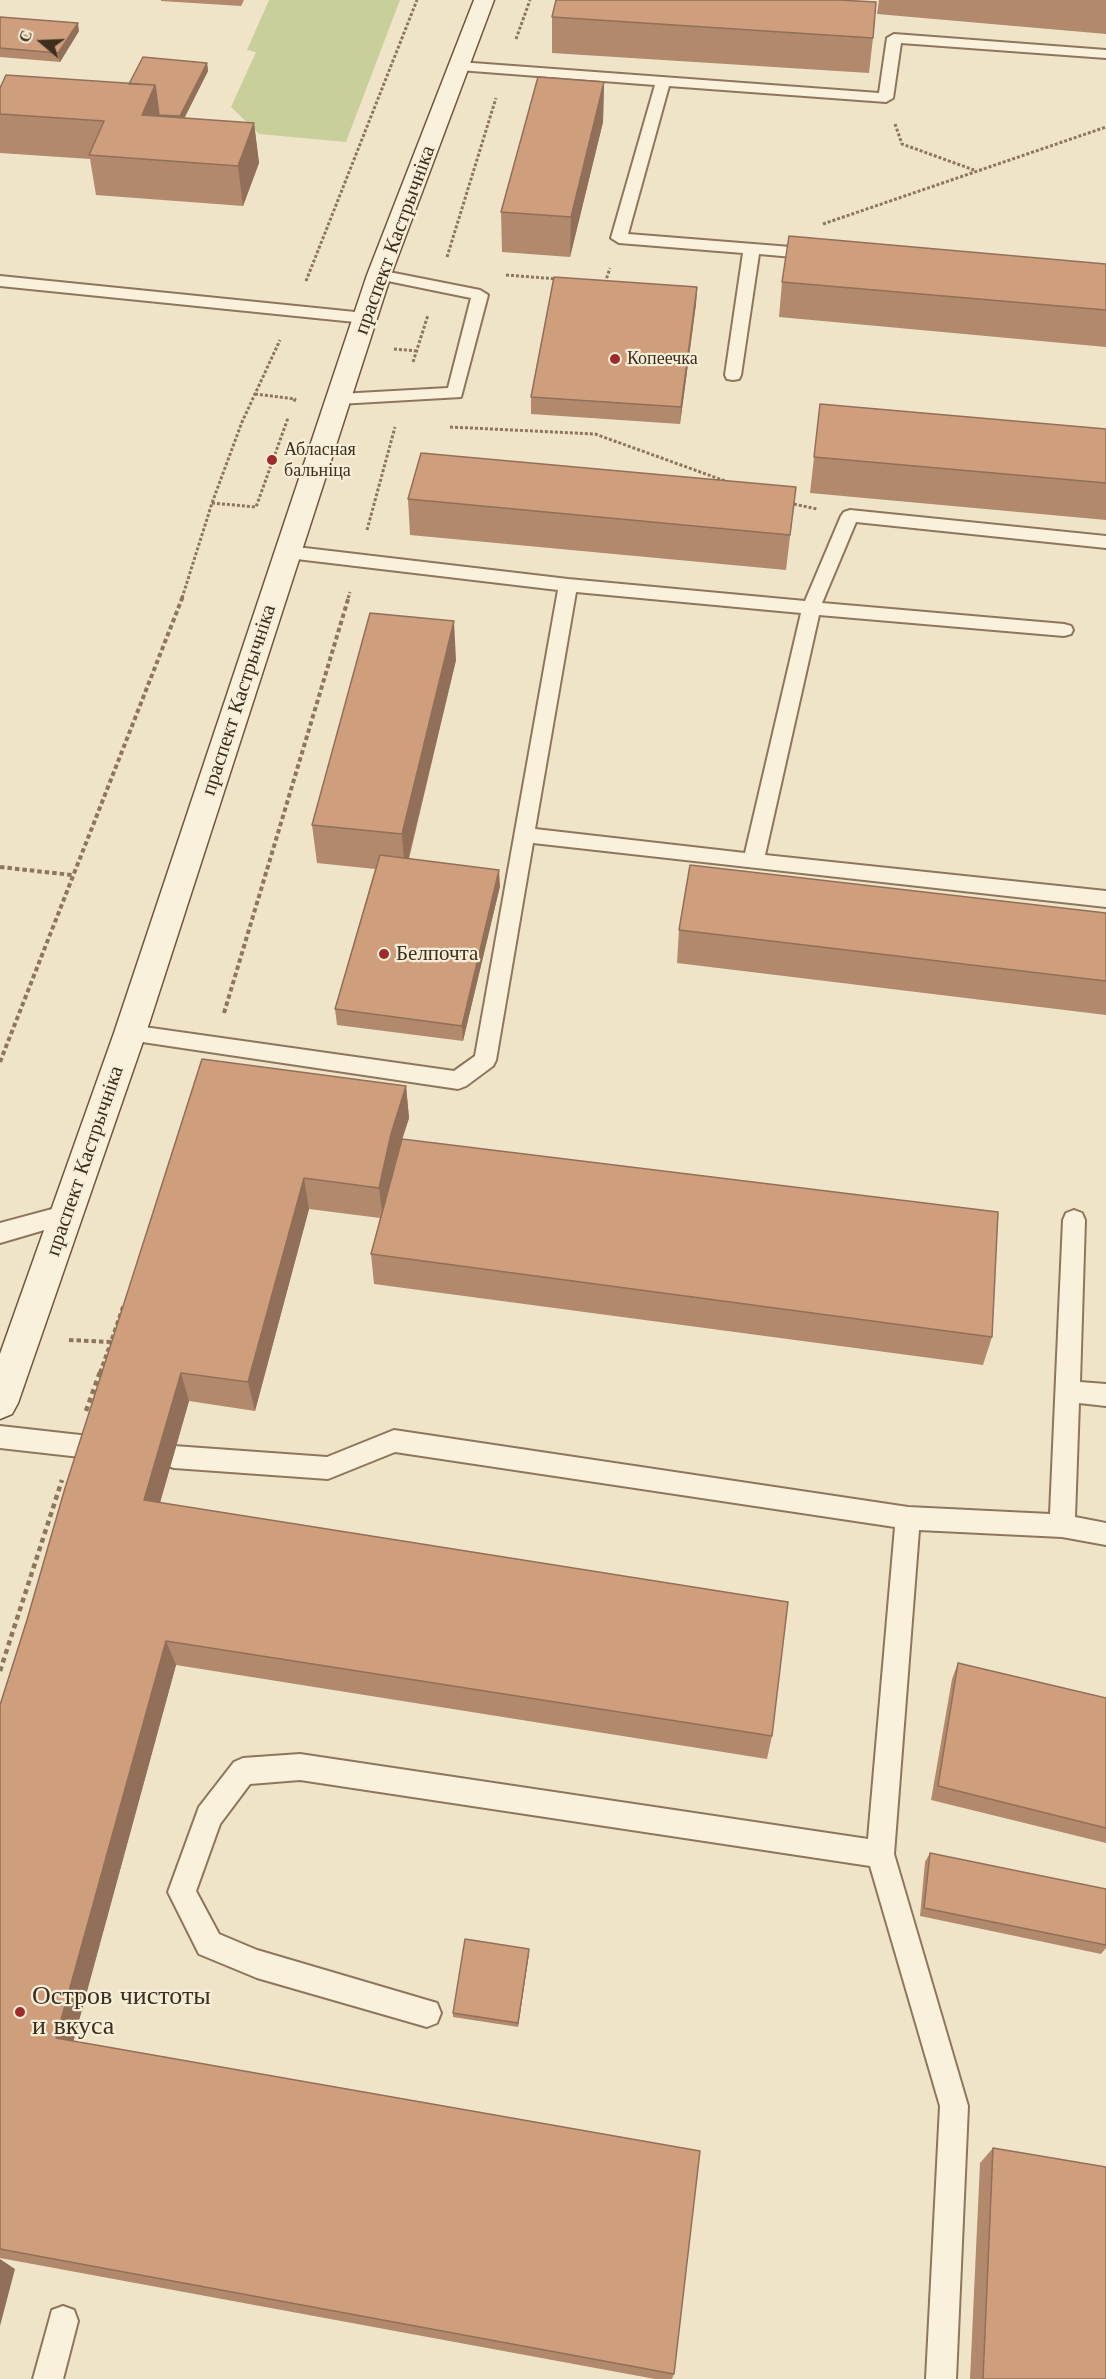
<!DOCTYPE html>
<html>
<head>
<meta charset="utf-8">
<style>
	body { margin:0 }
	#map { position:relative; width:1106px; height:2379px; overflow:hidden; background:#f0e4c8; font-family:"Libre Baskerville",serif }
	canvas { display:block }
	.north { position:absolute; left:12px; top:12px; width:60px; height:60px; -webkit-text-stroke:4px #f7eed8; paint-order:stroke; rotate:289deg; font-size:16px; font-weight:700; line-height:24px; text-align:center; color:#3d2e20 }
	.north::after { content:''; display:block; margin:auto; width:21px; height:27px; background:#3d2e20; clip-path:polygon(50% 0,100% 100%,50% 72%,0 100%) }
</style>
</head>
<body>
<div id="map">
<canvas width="1106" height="2379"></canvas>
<div class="north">С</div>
</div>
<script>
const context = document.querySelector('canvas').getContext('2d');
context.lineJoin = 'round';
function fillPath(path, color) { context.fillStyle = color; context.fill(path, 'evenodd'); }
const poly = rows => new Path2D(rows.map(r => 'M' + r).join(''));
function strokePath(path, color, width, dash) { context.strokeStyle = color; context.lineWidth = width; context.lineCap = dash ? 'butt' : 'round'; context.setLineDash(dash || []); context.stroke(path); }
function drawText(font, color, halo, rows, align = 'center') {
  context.font = font + ' "Libre Baskerville",serif'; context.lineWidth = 4.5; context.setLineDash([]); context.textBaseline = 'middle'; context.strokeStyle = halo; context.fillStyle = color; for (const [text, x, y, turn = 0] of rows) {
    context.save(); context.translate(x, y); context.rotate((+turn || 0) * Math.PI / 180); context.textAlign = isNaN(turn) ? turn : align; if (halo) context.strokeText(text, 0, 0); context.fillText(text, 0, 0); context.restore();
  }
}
fillPath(poly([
	[269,0,400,0,346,142,259,134,231,107,256,52,247,50]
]), '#c9cf9b');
const service = poly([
	[894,34,1106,50,1106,58,901,43,893,98,886,102,669,86,628,234,816,249,824,254,816,259,759,254,741,375,739,379,733,380,727,379,725,375,743,253,619,243,611,238,655,85,459,70,452,66,459,62,879,93,887,38,894,34],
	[379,270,480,290,488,295,461,397,339,404,333,403,331,399,333,395,339,394,448,388,471,298,373,278,371,275,379,270],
	[0,276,365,313,373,318,365,323,0,286,0,276],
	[850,510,1106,536,1106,548,856,522,822,603,1064,624,1071,626,1073,630,1071,634,1064,636,819,615,765,855,1106,891,1106,907,533,843,496,1060,493,1066,466,1086,458,1089,122,1039,119,1033,122,1027,130,1025,454,1071,475,1056,558,590,288,558,282,556,279,552,282,548,288,546,568,579,805,601,841,516,844,512,850,510],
	[576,592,801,613,745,853,535,829,576,592],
	[67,1205,75,1207,78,1214,75,1221,0,1243,0,1223,67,1205],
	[1074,1210,1082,1213,1085,1220,1080,1382,1106,1384,1106,1406,1079,1403,1075,1517,1106,1523,1106,1545,1062,1537,919,1530,894,1854,968,2106,956,2379,926,2379,940,2106,870,1866,300,1780,250,1784,220,1824,196,1891,219,1934,257,1950,437,2003,441,2013,437,2023,427,2027,257,1978,199,1954,168,1892,199,1807,234,1762,243,1758,300,1754,868,1839,895,1527,395,1452,328,1479,174,1468,165,1465,162,1457,165,1449,174,1446,327,1457,394,1430,908,1507,1050,1514,1063,1220,1066,1213,1074,1210],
	[0,1426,98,1437,107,1440,110,1448,107,1456,98,1459,0,1448,0,1426],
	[63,2306,74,2310,78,2321,63,2379,33,2379,52,2310,63,2306]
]);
const secondary = poly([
	[474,0,494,0,391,275,146,1033,18,1403,12,1414,0,1419,0,1354,114,1033,367,275,474,0]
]);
strokePath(service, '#8d765c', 4);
strokePath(secondary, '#6f573f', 3);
strokePath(poly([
	[516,39,530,0],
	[895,124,902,144,974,170],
	[823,224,1106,127],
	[447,257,496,98],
	[506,275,558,279],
	[306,281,417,0],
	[605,283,610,268],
	[394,349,417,351],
	[413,362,428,315],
	[255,394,295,399,294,402],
	[450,427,595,434,728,482],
	[212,503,256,507,288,418],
	[789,503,817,509],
	[367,530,395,427],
	[182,598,212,503,242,422,280,340],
	[348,598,350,592]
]), '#8d765c', 3, [3, 2]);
strokePath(poly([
	[0,867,72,875],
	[224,1013,349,596],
	[0,1062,183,596],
	[69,1340,111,1342,124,1304],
	[100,1373,111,1342]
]), '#8d765c', 4, [4.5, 3]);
strokePath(poly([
	[86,1411,100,1372],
	[0,1671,62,1480]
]), '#8d765c', 4.5, [5, 4]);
fillPath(service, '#faf1dc');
fillPath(secondary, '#faf1dc');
fillPath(poly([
	[161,0,244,0,241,6,161,1],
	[879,0,1106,0,1106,34,877,14],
	[0,17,79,31,60,62,0,57],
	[552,17,873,38,869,73,552,53],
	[207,63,208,71,184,118,254,123,259,163,243,206,96,195,90,159,0,153,0,88,129,84],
	[604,82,603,122,570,257,502,252,501,212],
	[1106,264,1106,347,779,317,782,282],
	[697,287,696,304,680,424,531,414,531,397],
	[820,404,1106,429,1106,520,810,493],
	[796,487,786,570,410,535,408,499],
	[456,660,409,859,500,886,463,1041,337,1025,335,1009,375,869,317,863,312,825],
	[1106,913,1106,1015,677,963,679,930],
	[202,1059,406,1086,409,1118,402,1139,992,1337,983,1365,374,1284,371,1254,380,1218,309,1209,255,1411,189,1401,160,1503,772,1736,767,1759,176,1665,73,2041,674,2374,672,2379,655,2379,0,2258,0,1705],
	[958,1663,1106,1698,1106,1843,931,1800,952,1679],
	[930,1853,1106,1945,1106,1948,1101,1954,920,1916,925,1862],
	[529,1953,518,2027,453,2017,453,2013],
	[993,2148,1106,2379,970,2379,980,2163]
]), '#b2896c');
fillPath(poly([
	[78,23,79,31,60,62,58,53],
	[207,63,208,71,181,125,180,116],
	[604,82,603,122,570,257,571,217],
	[155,85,161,125,142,115],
	[254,123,259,163,243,206,238,166],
	[697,287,696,304,680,424,681,407],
	[454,621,456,660,405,872,402,834],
	[499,870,500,886,463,1041,462,1026],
	[406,1086,409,1118,394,1165,383,1219,379,1188,391,1134],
	[304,1178,309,1209,255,1411,248,1382],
	[181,1373,189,1401,153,1527,144,1500],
	[166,1641,176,1665,70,2054,56,2038],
	[529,1949,529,1953,518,2027,518,2023],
	[0,2259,15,2269,0,2326]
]), '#916f58');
const building = poly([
	[556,0,839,0,876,2,873,38,552,17,556,0],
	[0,17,78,23,58,53,0,48,0,17],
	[143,57,207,63,180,116,159,115,155,85,129,84,143,57],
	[6,75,155,85,142,115,254,123,238,166,89,155,104,121,0,114,0,88,6,75],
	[538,77,604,82,571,217,501,212,538,77],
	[789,236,1106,264,1106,310,782,282,789,236],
	[554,277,697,287,681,407,531,397,554,277],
	[820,404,1106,429,1106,483,814,457,820,404],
	[421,453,796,487,790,535,408,499,421,453],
	[370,613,454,621,402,834,312,825,370,613],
	[380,855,499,870,462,1026,335,1009,380,855],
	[690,865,1106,913,1106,981,679,930,690,865],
	[202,1059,406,1086,391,1134,379,1188,304,1178,248,1382,181,1373,144,1500,788,1602,772,1736,166,1641,56,2038,700,2151,674,2374,0,2249,0,1705,27,1620,65,1488,202,1059],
	[402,1139,998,1212,992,1337,371,1254,402,1139],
	[958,1663,1106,1698,1106,1828,938,1786,958,1663],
	[930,1853,1106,1889,1106,1945,924,1908,930,1853],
	[465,1939,529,1949,518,2023,453,2013,465,1939],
	[993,2148,1106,2167,1106,2379,983,2379,993,2148]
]);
fillPath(building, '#cf9f7d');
strokePath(building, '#916f58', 1.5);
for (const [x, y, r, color] of [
	[615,359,6,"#9e2a2b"],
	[272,460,6,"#9e2a2b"],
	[384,954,6,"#9e2a2b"],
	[20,2012,6,"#9e2a2b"]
]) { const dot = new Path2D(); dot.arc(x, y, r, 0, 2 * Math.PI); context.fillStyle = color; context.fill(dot); strokePath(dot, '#f7eed8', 2); }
drawText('18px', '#3d2e20', '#f7eed8', [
	["Копеечка",627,359],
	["Абласная",284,450],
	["бальніца",284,471]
], 'left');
drawText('21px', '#3d2e20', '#f7eed8', [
	["праспект Кастрычніка",395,240,-70],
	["праспект Кастрычніка",239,700,-72],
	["праспект Кастрычніка",85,1161,-71]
]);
drawText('21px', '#3d2e20', '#f7eed8', [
	["Белпочта",396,954]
], 'left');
drawText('26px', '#3d2e20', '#f7eed8', [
	["Остров чистоты",32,1997],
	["и вкуса",32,2027]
], 'left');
</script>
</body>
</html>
